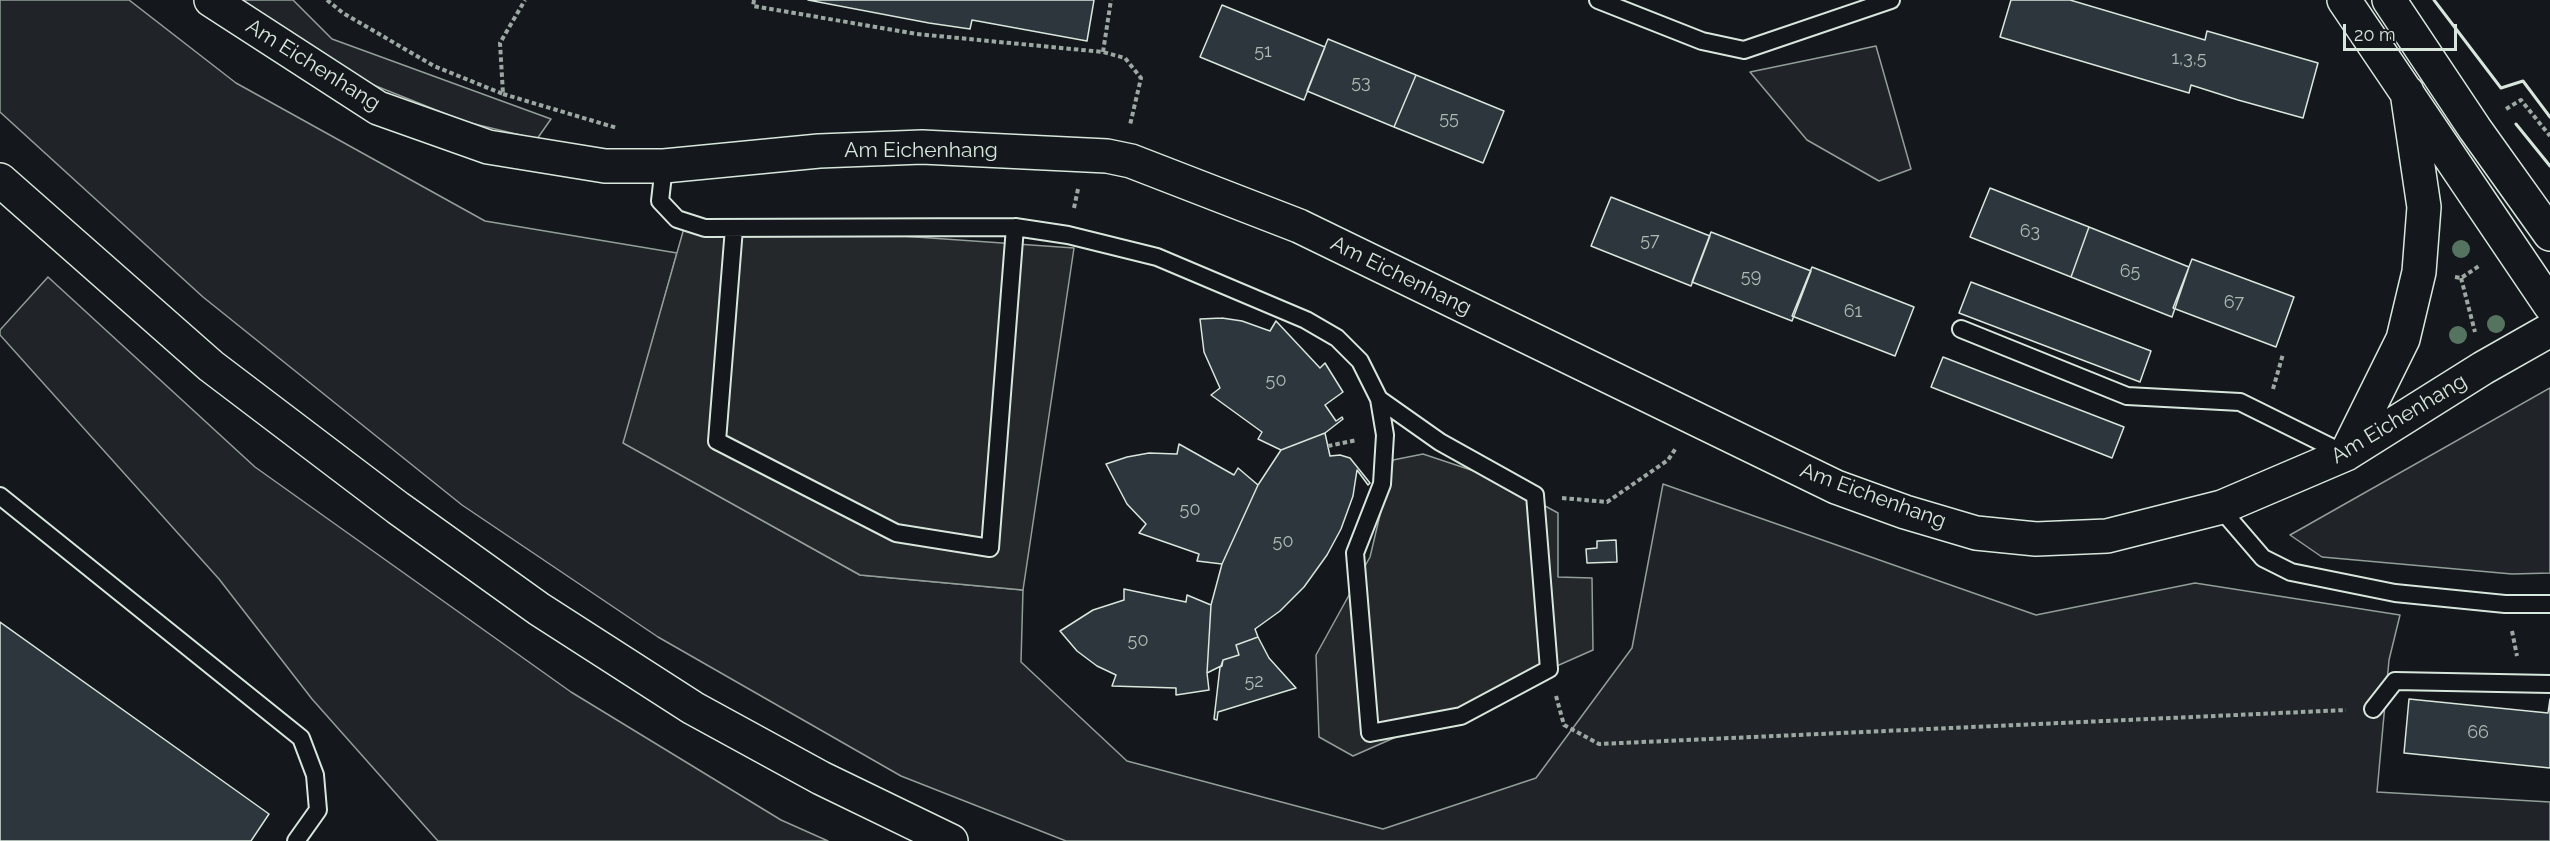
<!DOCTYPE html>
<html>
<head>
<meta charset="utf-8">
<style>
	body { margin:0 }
	#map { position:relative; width:2550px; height:841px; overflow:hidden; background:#14181c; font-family:Raleway,sans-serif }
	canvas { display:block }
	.scale { position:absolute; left:2343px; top:24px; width:114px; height:27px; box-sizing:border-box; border:3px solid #d8e6dc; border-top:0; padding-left:8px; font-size:18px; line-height:21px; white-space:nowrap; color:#d8e6dc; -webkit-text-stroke:4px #14181c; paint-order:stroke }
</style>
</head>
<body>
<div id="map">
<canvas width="2550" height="841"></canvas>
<div class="scale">20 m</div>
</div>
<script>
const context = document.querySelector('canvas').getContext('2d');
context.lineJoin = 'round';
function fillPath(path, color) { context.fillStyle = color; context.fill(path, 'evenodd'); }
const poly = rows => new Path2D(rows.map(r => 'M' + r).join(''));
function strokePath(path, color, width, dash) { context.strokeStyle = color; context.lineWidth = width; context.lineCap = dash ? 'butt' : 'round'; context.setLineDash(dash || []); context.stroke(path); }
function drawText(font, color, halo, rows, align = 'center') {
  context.font = font + ' Raleway,sans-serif'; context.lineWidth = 4.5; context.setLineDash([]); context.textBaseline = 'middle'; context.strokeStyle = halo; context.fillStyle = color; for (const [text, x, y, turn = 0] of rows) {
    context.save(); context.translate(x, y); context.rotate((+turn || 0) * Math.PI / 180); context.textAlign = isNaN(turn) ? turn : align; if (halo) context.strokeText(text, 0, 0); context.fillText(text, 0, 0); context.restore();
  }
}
const green = poly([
	[0,0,129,0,236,83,485,221,677,253,624,443,860,575,1023,590,1021,662,1127,761,1383,829,1536,778,1632,648,1663,484,2036,615,2195,583,2400,615,2389,660,2377,792,2550,802,2550,841,1066,841,901,776,658,637,462,505,203,297,0,112,0,0],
	[243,0,293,0,332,39,551,119,537,139,466,122,351,76,243,0],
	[1876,46,1911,169,1879,181,1807,140,1750,72,1876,46],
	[48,277,255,467,571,692,781,820,828,841,438,841,312,699,219,579,0,335,0,330,48,277],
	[2550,388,2550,573,2512,574,2322,557,2290,535,2550,388]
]);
fillPath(green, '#202428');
strokePath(green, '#939e99', 1.5);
const parking = poly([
	[686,221,1074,248,1023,590,860,575,623,443,686,221],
	[1423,454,1492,477,1558,513,1558,577,1592,578,1593,650,1353,756,1319,737,1316,655,1370,557,1393,460,1423,454]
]);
fillPath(parking, '#24282b');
strokePath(parking, '#939e99', 1.5);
const building = poly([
	[808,0,1094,0,1087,41,972,20,970,29,929,23,808,0],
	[2011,0,2070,0,2205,40,2207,31,2318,63,2303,118,2238,100,2191,85,2189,93,2000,37,2011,0],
	[1222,5,1325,47,1304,100,1200,57,1222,5],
	[1328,39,1416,75,1394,127,1307,91,1328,39],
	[1416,75,1504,111,1483,163,1394,127,1416,75],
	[1990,188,2089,227,2071,277,1970,237,1990,188],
	[1611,197,1710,236,1691,286,1591,246,1611,197],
	[2089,227,2189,267,2172,317,2071,277,2089,227],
	[1711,232,1811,271,1792,321,1692,282,1711,232],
	[2192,259,2294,297,2276,347,2173,308,2192,259],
	[1812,267,1914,307,1895,356,1792,316,1812,267],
	[1971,282,2151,351,2140,382,1959,313,1971,282],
	[1222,318,1242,321,1270,331,1276,321,1320,368,1325,363,1343,392,1325,405,1336,421,1342,417,1343,419,1325,433,1281,450,1258,439,1262,432,1211,395,1220,388,1204,352,1200,319,1222,318],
	[1943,357,2124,427,2112,458,1931,387,1943,357],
	[1325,433,1330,456,1340,455,1350,458,1370,483,1368,485,1357,470,1353,496,1341,529,1327,555,1304,587,1280,611,1255,629,1258,637,1236,645,1239,655,1223,660,1221,666,1207,673,1211,605,1222,564,1258,485,1281,450,1325,433],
	[1179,444,1234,475,1238,468,1258,485,1222,564,1197,561,1199,554,1139,533,1146,524,1127,504,1106,464,1127,457,1149,453,1177,454,1179,444],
	[1616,540,1617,562,1587,563,1586,549,1597,548,1597,541,1616,540],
	[1124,589,1186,602,1187,595,1211,605,1207,673,1209,690,1176,695,1176,688,1112,686,1116,675,1097,666,1077,651,1060,631,1093,610,1124,600,1124,589],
	[0,622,269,814,251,841,0,841,0,622],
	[1258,637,1269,658,1296,688,1218,712,1217,720,1214,719,1220,667,1222,666,1223,660,1239,655,1236,645,1258,637],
	[2409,699,2548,713,2550,699,2550,768,2404,753,2409,699]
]);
fillPath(building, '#2c363c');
strokePath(building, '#d8e6dc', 1.5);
const lane = poly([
	[1598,0,1702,41,1744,50,1891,0],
	[664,166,660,201,677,219,705,228,1015,227,1068,235,1157,257,1306,320,1337,338,1360,361,1379,399,1440,442,1535,495,1549,669,1461,716,1370,733,1355,553,1382,484,1385,435,1379,399],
	[734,228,717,441,896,533,990,548,1015,227],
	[1961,329,2127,396,2240,402,2345,454],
	[0,496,301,738,315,775,318,810,296,841],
	[2220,508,2263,558,2291,572,2395,593,2505,604,2550,604],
	[2373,709,2395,681,2550,684]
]);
const street = poly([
	[211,0,378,108,488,147,605,166,664,166,819,151,922,147,1107,156,1131,161,1299,226,1836,487,1905,512,1976,533,2036,539,2107,536,2222,507,2346,454,2483,368,2550,330],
	[2344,0,2550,305],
	[2389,0,2475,129,2550,234],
	[2346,454,2403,339,2419,272,2424,207,2407,92]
]);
const primary = poly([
	[0,180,211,366,398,508,539,609,693,708,821,778,951,841]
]);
strokePath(lane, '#d8e6dc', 20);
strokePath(street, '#d8e6dc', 36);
strokePath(primary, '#d8e6dc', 36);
strokePath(poly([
	[327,0,343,13,434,66,503,94,500,43,525,0],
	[754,0,753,6,917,34,1103,52,1125,58,1141,78,1130,125],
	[1103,52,1111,0],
	[503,94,617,128],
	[2506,109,2521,100,2550,136],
	[1074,208,1078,189],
	[2455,277,2461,278,2479,266],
	[2461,278,2475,332],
	[2273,389,2283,354],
	[1328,446,1357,440],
	[1562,498,1607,502,1668,460,1676,448],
	[2512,631,2517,656],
	[1556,696,1564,725,1599,744,2346,710]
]), '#9da8a2', 4, [4.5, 3]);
strokePath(lane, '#14181c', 16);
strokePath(street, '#14181c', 33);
strokePath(primary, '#14181c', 33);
strokePath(poly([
	[2434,0,2501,88,2523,81,2550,117],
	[2516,124,2550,166]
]), '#d8e6dc', 3);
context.fillStyle = '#55745f';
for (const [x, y] of [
	[2461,249],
	[2496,324],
	[2458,335]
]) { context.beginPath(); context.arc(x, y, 9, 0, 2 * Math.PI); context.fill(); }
drawText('18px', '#adbab4', null, [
	["51",1263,52],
	["1,3,5",2189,59],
	["53",1361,83],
	["55",1449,119],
	["63",2030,232],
	["57",1650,241],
	["65",2130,272],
	["59",1751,277],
	["67",2234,303],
	["61",1853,312],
	["50",1276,381],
	["50",1190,510],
	["50",1283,542],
	["50",1138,641],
	["52",1254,682],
	["66",2478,733]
]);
drawText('21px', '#d8e6dc', '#14181c', [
	["Am Eichenhang",313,65,32],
	["Am Eichenhang",921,151],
	["Am Eichenhang",1401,276,26],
	["Am Eichenhang",2399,419,-31],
	["Am Eichenhang",1873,496,20]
]);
</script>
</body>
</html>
